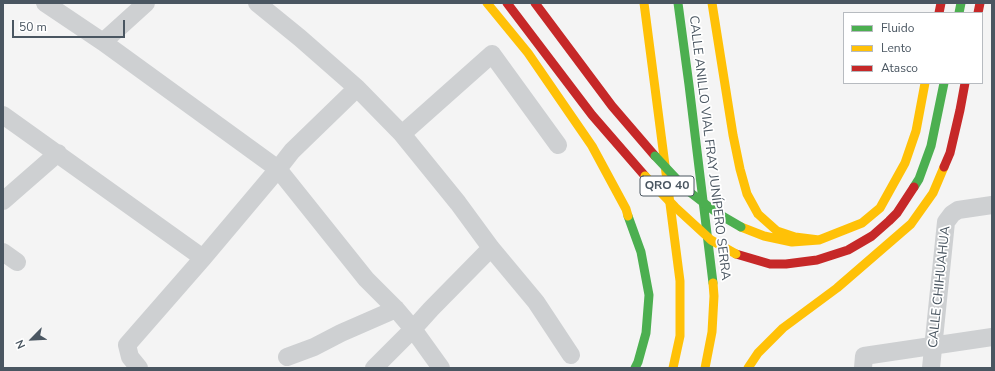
<!DOCTYPE html>
<html>
<head>
<meta charset="utf-8">
<style>
	body { margin:0 }
	#map { position:relative; width:995px; height:371px; overflow:hidden; background:#f4f4f4; font-family:"Nunito Sans",sans-serif }
	canvas { display:block }
	.frame { position:absolute; inset:0; border:4px solid #4a5661; pointer-events:none }
	.legend { position:absolute; left:843px; top:12px; width:140px; height:72px; box-sizing:border-box; background:#fff; border:1px solid #b7bbc0; margin:0; padding:5px 7px; list-style:none; font-size:12px; color:#4a5661 }
	.legend li { display:flex; align-items:center; gap:8px; height:20px }
	.legend b { width:20px; border:1px solid #b7bbc0 }
	.north { position:absolute; left:12px; top:319px; width:40px; height:40px; -webkit-text-stroke:3px #fff; paint-order:stroke; rotate:246deg; font-size:11px; font-weight:700; line-height:16px; text-align:center; color:#4a5661 }
	.north::after { content:''; display:block; margin:auto; width:14px; height:18px; background:#4a5661; clip-path:polygon(50% 0,100% 100%,50% 72%,0 100%) }
	.scale { position:absolute; left:12px; top:20px; width:113px; height:18px; box-sizing:border-box; border:2px solid #4a5661; border-top:0; padding-left:5px; font-size:12px; line-height:14px; white-space:nowrap; color:#4a5661; -webkit-text-stroke:3px #fff; paint-order:stroke }
</style>
</head>
<body>
<div id="map">
<canvas width="995" height="371"></canvas>
<div class="frame"></div>
<ul class="legend">
<li><b style="height:5px;background:#4caf50"></b>Fluido</li>
<li><b style="height:5px;background:#ffc107"></b>Lento</li>
<li><b style="height:5px;background:#c62828"></b>Atasco</li>
</ul>
<div class="north">N</div>
<div class="scale">50 m</div>
</div>
<script>
const context = document.querySelector('canvas').getContext('2d');
context.lineJoin = 'round';
const poly = rows => new Path2D(rows.map(r => 'M' + r).join(''));
function strokePath(path, color, width, dash) { context.strokeStyle = color; context.lineWidth = width; context.lineCap = dash ? 'butt' : 'round'; context.setLineDash(dash || []); context.stroke(path); }
function drawText(font, color, halo, rows, align = 'center') {
  context.font = font + ' "Nunito Sans",sans-serif'; context.lineWidth = 3.5; context.setLineDash([]); context.textBaseline = 'middle'; context.strokeStyle = halo; context.fillStyle = color; for (const [text, x, y, turn = 0] of rows) {
    context.save(); context.translate(x, y); context.rotate((+turn || 0) * Math.PI / 180); context.textAlign = isNaN(turn) ? turn : align; if (halo) context.strokeText(text, 0, 0); context.fillText(text, 0, 0); context.restore();
  }
}
strokePath(poly([
	[45,3,103,42,278,169,366,279,396,309,413,329,441,368],
	[257,3,300,38,357,88,402,134,458,203,491,248,536,302,571,355],
	[103,42,146,3],
	[3,115,203,258],
	[402,134,492,54,558,145],
	[3,201,58,153],
	[3,252,17,262],
	[287,357,314,347,341,333,396,309],
	[139,368,130,357,127,345,203,258,278,169,292,151,357,88],
	[374,368,413,329,431,309,491,248],
	[863,368,864,356,992,337],
	[931,368,946,222,952,214,958,210,992,205]
]), '#ced0d2', 18);
strokePath(poly([
	[678,3,689,85,713,283],
	[959,13,961,3],
	[914,187,919,179,931,146,944,83],
	[628,216,641,252,649,295,646,333,638,362,635,368]
]), '#4caf50', 9);
strokePath(poly([
	[487,3,528,53,592,146,626,209,628,216],
	[644,3,680,281,680,336,673,368],
	[712,3,733,135,740,169,747,194,758,214,777,231,795,237,819,240],
	[741,227,764,236,792,242,819,240,862,223,880,208,905,163,916,131,925,83],
	[705,368,712,332,714,296,713,283],
	[748,368,758,353,783,328,837,288,911,224,933,193,944,167]
]), '#ffc107', 9);
strokePath(poly([
	[507,3,592,115,645,176],
	[535,3,612,106,655,156],
	[939,13,941,3],
	[978,13,980,3],
	[944,167,950,153,960,110,965,83],
	[736,254,770,264,786,264,817,260,848,250,872,236,889,221,897,213,914,187]
]), '#c62828', 9);
strokePath(poly([
	[655,156,687,190,717,213,741,227]
]), '#4caf50', 9);
strokePath(poly([
	[645,176,675,207,711,240,736,254]
]), '#ffc107', 9);
for (const [x, y, w] of [
	[667,186,54]
]) { const box = new Path2D(); box.roundRect(x - w / 2, y - 10, w, 20, 3); context.fillStyle = '#fff'; context.fill(box); strokePath(box, '#4a5661', 1); }
drawText('bold 12px', '#4a5661', null, [
	["QRO 40",667,186]
]);
drawText('13px', '#4a5661', '#fff', [
	["CALLE ANILLO VIAL FRAY JUNÍPERO SERRA",709,148,83],
	["CALLE CHIHUAHUA",940,287,-84]
]);
</script>
</body>
</html>
